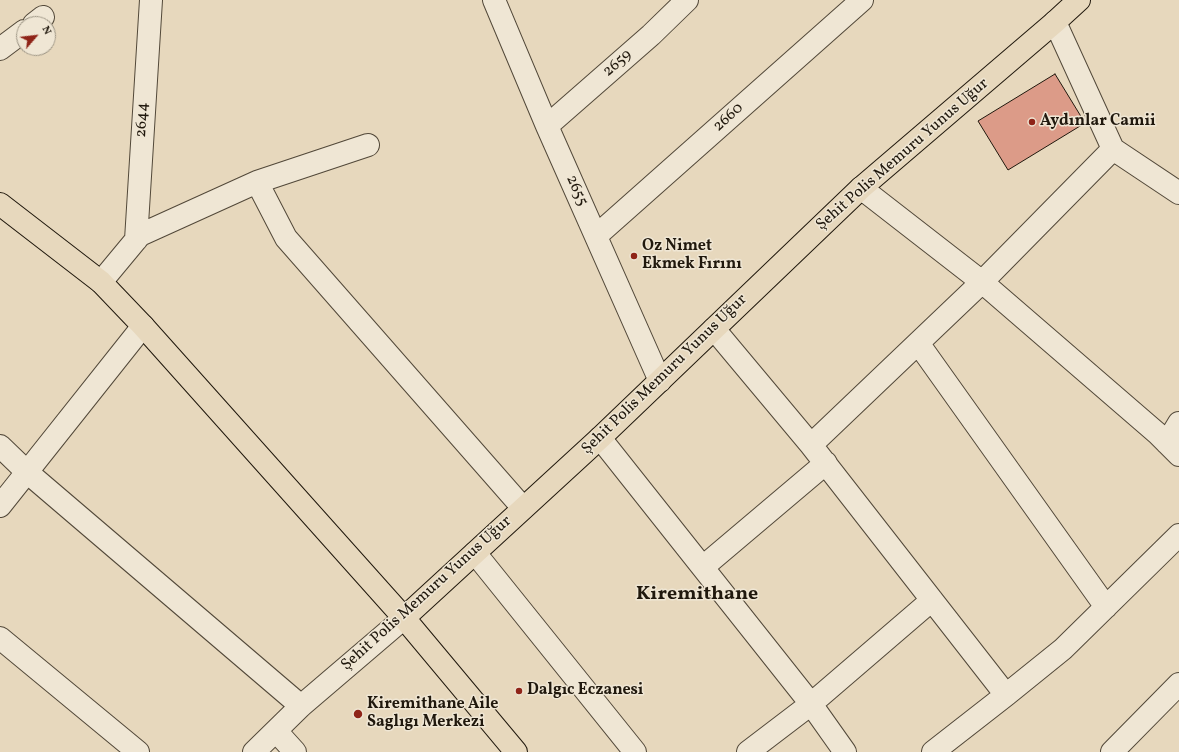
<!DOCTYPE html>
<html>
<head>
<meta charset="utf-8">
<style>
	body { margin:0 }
	#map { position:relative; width:1179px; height:752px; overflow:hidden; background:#e7d8bd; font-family:Vollkorn,serif }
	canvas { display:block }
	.north { position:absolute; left:16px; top:16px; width:40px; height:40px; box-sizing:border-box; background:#efe6d4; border:1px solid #9c9484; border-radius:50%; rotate:62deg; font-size:11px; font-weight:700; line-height:16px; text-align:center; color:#20180d }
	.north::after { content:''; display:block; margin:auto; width:14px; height:18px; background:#8f2418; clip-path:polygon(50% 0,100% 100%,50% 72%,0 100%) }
</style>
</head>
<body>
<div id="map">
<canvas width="1179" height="752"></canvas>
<div class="north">N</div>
</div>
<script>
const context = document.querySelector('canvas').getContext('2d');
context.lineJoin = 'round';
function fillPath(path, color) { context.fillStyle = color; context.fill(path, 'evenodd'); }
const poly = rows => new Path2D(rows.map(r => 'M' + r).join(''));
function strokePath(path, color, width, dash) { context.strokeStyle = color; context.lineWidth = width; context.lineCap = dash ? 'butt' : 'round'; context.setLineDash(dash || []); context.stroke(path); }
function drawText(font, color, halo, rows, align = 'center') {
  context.font = font + ' Vollkorn,serif'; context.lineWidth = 3; context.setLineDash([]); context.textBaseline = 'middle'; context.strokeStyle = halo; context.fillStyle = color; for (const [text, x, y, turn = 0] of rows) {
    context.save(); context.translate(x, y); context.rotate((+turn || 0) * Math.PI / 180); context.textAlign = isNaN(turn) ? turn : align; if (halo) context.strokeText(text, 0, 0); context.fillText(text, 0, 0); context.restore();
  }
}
const building = poly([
	[1055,74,1085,123,1008,170,978,121,1055,74]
]);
fillPath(building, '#dc9b88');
strokePath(building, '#20180d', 1);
const minor = poly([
	[494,0,547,126,660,381],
	[34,24,43,17],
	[0,49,24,31],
	[547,126,651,35,687,0],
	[1113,149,1179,193],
	[257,182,286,238,523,508],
	[861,188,982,282,1158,434,1179,455],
	[596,236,862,0],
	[136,240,151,0],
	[101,282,140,235,257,182,368,145],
	[714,329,811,445,1006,695],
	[918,343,1106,607],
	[600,438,811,704,845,752],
	[1167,443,1179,423],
	[811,445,982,282,1113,149,1055,22],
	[0,446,27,472,301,706],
	[0,506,143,326],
	[475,553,635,752],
	[703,567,826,463],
	[0,638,138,752],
	[276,731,295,752],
	[254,752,301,706,404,618],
	[748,752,811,704,932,600],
	[933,752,1006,695,1063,649,1179,535],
	[1112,752,1179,684]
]);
const major = poly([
	[0,204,101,282,143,326,404,618,516,752],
	[404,618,600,438,861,188,1055,22,1079,0]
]);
strokePath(minor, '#524839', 24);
strokePath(major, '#20180d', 24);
strokePath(minor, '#efe6d4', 22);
strokePath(major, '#e7d8bd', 22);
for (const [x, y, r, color] of [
	[1032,122,4,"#8f2418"],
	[634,256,4,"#8f2418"],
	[519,691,4,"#8f2418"],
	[358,714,5,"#8f2418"]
]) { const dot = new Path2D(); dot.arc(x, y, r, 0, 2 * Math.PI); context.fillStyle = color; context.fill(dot); strokePath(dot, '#efe6d4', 1.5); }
drawText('16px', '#20180d', '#efe6d4', [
	["2659",618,64,-41],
	["2660",729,118,-42],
	["2644",143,120,-87],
	["Şehit Polis Memuru Yunus Uğur",903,155,-41],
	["2655",576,191,66],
	["Şehit Polis Memuru Yunus Uğur",665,375,-44],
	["Şehit Polis Memuru Yunus Uğur",427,594,-42]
]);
drawText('bold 16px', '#20180d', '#efe6d4', [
	["Aydınlar Camii",1040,122],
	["Oz Nimet",642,247],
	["Ekmek Fırını",642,265],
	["Dalgıc Eczanesi",527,691],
	["Kiremithane Aile",367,705],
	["Saglıgı Merkezi",367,723]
], 'left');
drawText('bold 20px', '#20180d', '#efe6d4', [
	["Kiremithane",697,595]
]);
</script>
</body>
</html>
